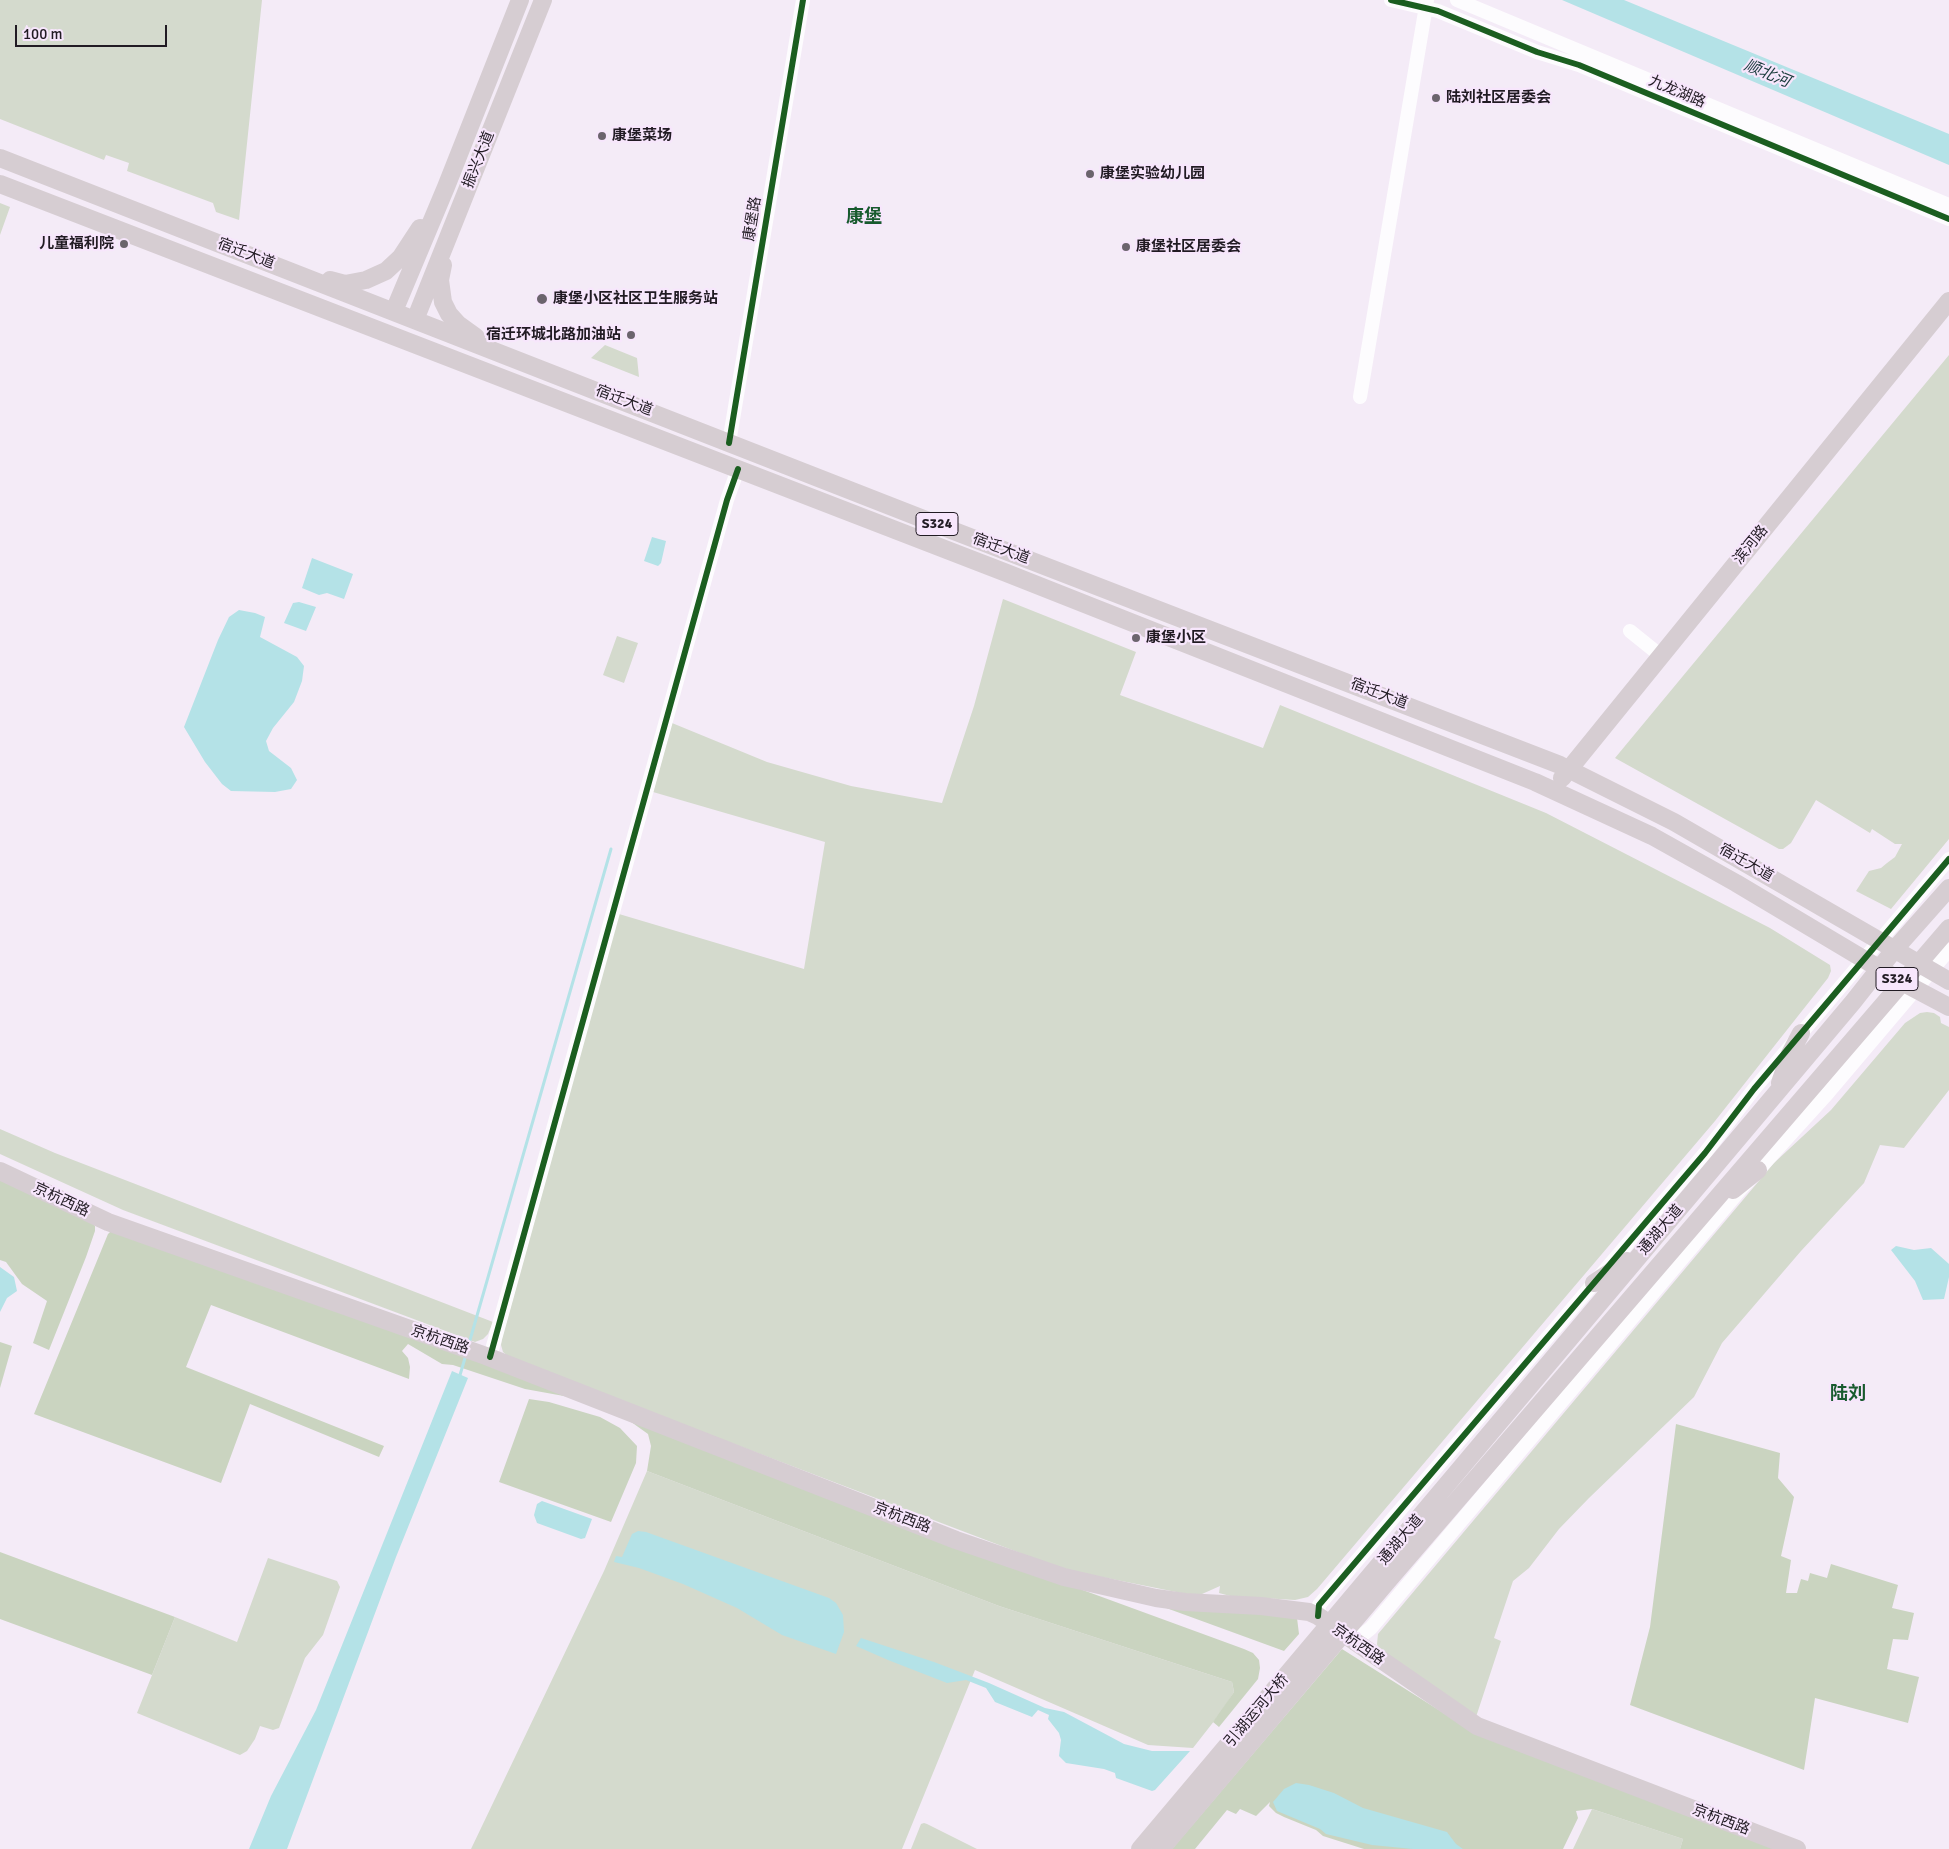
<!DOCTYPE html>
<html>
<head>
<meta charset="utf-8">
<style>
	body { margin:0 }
	#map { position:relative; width:1949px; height:1849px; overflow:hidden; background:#f4ebf7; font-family:Signika,sans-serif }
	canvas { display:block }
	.scale { position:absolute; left:15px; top:25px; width:152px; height:22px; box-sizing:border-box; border:2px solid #211b23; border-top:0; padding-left:6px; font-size:15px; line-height:18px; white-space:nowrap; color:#211b23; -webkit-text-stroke:4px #f7e6fc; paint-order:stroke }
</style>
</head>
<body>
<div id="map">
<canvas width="1949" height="1849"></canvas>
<div class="scale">100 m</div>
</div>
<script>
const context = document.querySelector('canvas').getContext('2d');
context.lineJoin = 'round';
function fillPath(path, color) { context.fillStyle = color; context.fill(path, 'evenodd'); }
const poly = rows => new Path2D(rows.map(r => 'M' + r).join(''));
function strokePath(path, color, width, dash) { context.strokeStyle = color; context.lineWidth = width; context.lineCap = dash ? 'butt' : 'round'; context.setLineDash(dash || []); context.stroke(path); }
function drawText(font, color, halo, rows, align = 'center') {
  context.font = font + ' Signika,"Noto Sans SC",sans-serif'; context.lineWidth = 4.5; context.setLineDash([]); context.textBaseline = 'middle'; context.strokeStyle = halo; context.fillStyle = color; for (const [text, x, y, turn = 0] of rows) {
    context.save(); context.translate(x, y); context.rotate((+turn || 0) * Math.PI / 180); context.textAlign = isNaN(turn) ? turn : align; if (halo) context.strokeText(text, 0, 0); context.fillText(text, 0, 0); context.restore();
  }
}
fillPath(poly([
	[0,0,262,0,239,220,216,212,213,203,127,171,129,163,106,155,104,160,0,119],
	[0,203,10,207,0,235],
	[605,345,637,358,639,377,591,358],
	[1949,355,1949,839,1891,909,1856,891,1869,871,1881,868,1887,863,1895,857,1902,844,1895,844,1872,829,1870,833,1816,800,1791,843,1783,849,1779,849,1615,758],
	[1003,599,1136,652,1120,695,1263,748,1280,705,1546,813,1770,928,1830,965,1831,971,1828,978,1715,1121,1317,1589,1308,1597,1295,1600,1230,1596,1219,1593,1220,1586,1202,1594,1191,1595,1062,1569,511,1359,503,1352,501,1345,502,1338,619,914,804,969,825,842,653,792,672,723,767,762,851,786,942,803,974,706],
	[617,636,638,643,624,683,603,675],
	[1927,1012,1934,1013,1940,1017,1941,1023,1949,1027,1949,1090,1904,1148,1880,1145,1864,1183,1801,1251,1722,1343,1694,1397,1589,1498,1559,1529,1529,1568,1513,1581,1494,1638,1501,1641,1475,1720,1380,1655,1377,1644,1378,1634,1774,1163,1831,1110,1905,1023,1920,1013],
	[0,1129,55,1153,493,1322,488,1334,483,1339,475,1342,123,1210,0,1154],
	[647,1471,999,1606,1232,1682,1234,1692,1222,1711,1193,1748,1148,1745,975,1670,902,1849,471,1849,604,1571],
	[268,1558,337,1581,340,1587,323,1635,305,1658,279,1728,273,1730,260,1726,255,1739,247,1751,240,1755,137,1713,175,1617,237,1642],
	[1592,1809,1683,1839,1680,1849,1573,1849],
	[924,1823,927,1824,977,1849,911,1849,921,1824]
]), '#d4dacd');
fillPath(poly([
	[0,1177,92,1222,95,1226,95,1231,86,1257,49,1350,33,1343,47,1301,22,1284,6,1262,0,1260],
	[113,1229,586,1400,525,1389,453,1365,442,1364,408,1344,402,1351,408,1358,410,1367,409,1379,211,1305,186,1367,384,1446,379,1457,250,1404,221,1483,34,1414,108,1234],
	[0,1342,12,1346,0,1388],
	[529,1399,549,1402,600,1417,620,1428,637,1446,636,1463,611,1522,499,1482],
	[620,1414,1009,1563,1244,1649,1253,1653,1259,1660,1260,1668,1258,1679,1219,1727,1213,1722,1234,1692,1232,1682,999,1606,647,1471,651,1446,648,1434],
	[1676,1424,1780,1453,1778,1478,1794,1497,1781,1556,1791,1560,1786,1593,1797,1593,1801,1579,1808,1581,1810,1573,1827,1578,1831,1564,1898,1585,1892,1608,1914,1613,1908,1640,1893,1639,1887,1669,1919,1677,1908,1723,1815,1698,1804,1770,1630,1705,1650,1627],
	[0,1552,175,1617,152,1675,0,1619],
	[1147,1601,1297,1618,1299,1634,1284,1651],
	[1342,1649,1480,1736,1778,1849,1680,1849,1683,1839,1592,1809,1576,1811,1578,1818,1563,1849,1364,1849,1323,1836,1316,1830,1284,1817,1276,1813,1269,1806,1270,1802,1256,1816,1240,1809,1236,1814,1227,1810,1195,1849,1172,1849]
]), '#cad4c0');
fillPath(poly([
	[1562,0,1624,0,1949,134,1949,165],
	[652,537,666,541,661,563,658,566,644,561],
	[312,558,353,574,344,599,327,593,319,595,302,588],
	[299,602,316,607,306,631,284,623,293,603],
	[239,610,255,613,265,617,260,637,297,657,304,666,302,681,294,702,273,728,266,741,269,751,291,768,297,780,291,789,275,792,231,791,222,784,205,762,184,727,218,640,229,617],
	[1896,1246,1914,1250,1931,1248,1949,1264,1949,1277,1944,1299,1923,1300,1915,1281,1891,1250],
	[0,1267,14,1277,17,1291,7,1298,0,1312],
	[452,1371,468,1378,396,1557,287,1849,249,1849,271,1796,316,1710],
	[542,1501,592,1519,585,1538,581,1539,537,1523,534,1515,537,1504],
	[638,1531,646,1532,829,1598,836,1603,843,1615,844,1632,836,1654,782,1635,737,1608,683,1584,639,1568,614,1562,616,1556,622,1557,632,1534],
	[861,1638,934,1662,989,1683,1045,1708,1064,1712,1124,1744,1152,1751,1190,1751,1155,1790,1152,1791,1116,1778,1115,1773,1104,1769,1066,1763,1059,1756,1061,1740,1059,1733,1048,1719,1049,1715,1038,1710,1032,1717,995,1702,986,1688,966,1680,947,1683,888,1660,856,1646],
	[1296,1783,1309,1785,1334,1793,1363,1808,1447,1832,1456,1844,1463,1849,1413,1849,1372,1845,1326,1834,1320,1829,1277,1811,1273,1802,1284,1789]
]), '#b4e2e7');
strokePath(poly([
	[470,1340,611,849],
	[460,1375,465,1358]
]), '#b4e2e7', 3);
strokePath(poly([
	[1391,0,1438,11,1537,52,1579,65,1949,219],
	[1457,0,1949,205],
	[1360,397,1427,0],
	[729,443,803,0],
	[1630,631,1661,656],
	[490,1357,727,500,738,469],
	[1318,1616,1319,1605,1705,1153,1754,1089,1949,859],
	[1354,1642,1371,1628,1740,1190,1827,1094,1949,950]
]), '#fdfcfe', 14);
strokePath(poly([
	[0,158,954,531,1560,765,1674,822,1949,981],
	[0,184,1004,572,1535,782,1652,836,1736,883,1902,982,1949,1007],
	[443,265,440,280,443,302,449,314,458,324,476,337],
	[330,280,345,284,366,280,386,271,401,257,420,228],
	[394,311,446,187,520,0],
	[415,320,543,0],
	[1562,778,1949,301],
	[1780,1083,1790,1054,1801,1033],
	[0,1171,108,1222,486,1356,956,1540,1064,1577,1156,1598,1185,1602,1261,1606,1309,1612,1318,1616,1477,1726,1797,1849],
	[1733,1190,1758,1170],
	[1594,1283,1627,1261],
	[1140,1849,1853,1002,1894,950,1949,888],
	[1161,1849,1386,1583,1949,928]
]), '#d6cdd2', 18);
strokePath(poly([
	[1391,0,1438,11,1537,52,1579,65,1949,219],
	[729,443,803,0],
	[490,1357,727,500,738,469],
	[1318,1616,1319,1605,1705,1153,1754,1089,1949,859]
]), '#1b5e20', 6);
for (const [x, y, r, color] of [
	[1436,98,5,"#6b646d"],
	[602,136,5,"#6b646d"],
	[1090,174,5,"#6b646d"],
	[124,244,5,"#6b646d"],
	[1126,247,5,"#6b646d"],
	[542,299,6,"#6b646d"],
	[631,335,5,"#6b646d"],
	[1136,638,5,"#6b646d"]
]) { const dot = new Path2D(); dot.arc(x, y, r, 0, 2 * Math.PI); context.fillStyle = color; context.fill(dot); strokePath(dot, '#f7e6fc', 2); }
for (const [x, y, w] of [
	[937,524,42],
	[1897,979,42]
]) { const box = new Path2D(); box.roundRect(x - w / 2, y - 11.5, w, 23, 4); context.fillStyle = '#f7e6fc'; context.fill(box); strokePath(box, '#211b23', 1); }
drawText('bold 14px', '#211b23', null, [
	["S324",937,524],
	["S324",1897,979]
]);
drawText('15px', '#211b23', '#f7e6fc', [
	["九龙湖路",1677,92,23],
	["振兴大道",479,160,-68],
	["康堡路",753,219,-81],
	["宿迁大道",246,254,21],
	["宿迁大道",624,401,21],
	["滨河路",1751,545,-51],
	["宿迁大道",1001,549,21],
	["宿迁大道",1379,694,21],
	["宿迁大道",1746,863,30],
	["京杭西路",61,1200,25],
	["通湖大道",1661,1230,-50],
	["京杭西路",440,1340,19],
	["京杭西路",902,1518,21],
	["通湖大道",1401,1540,-50],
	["京杭西路",1358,1645,35],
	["引湖运河大桥",1257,1711,-50],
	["京杭西路",1721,1820,21]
]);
drawText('bold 15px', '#211b23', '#f7e6fc', [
	["陆刘社区居委会",1446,98],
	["康堡菜场",612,136],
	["康堡实验幼儿园",1100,174],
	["儿童福利院",114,244,"right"],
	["康堡社区居委会",1136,247],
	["康堡小区社区卫生服务站",553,299],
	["宿迁环城北路加油站",621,335,"right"],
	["康堡小区",1146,638]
], 'left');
drawText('italic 16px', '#1b3d3e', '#f7e6fc', [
	["顺北河",1767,74,22]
]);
drawText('bold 18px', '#185b2e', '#f7e6fc', [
	["康堡",864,217],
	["陆刘",1848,1394]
]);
</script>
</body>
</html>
